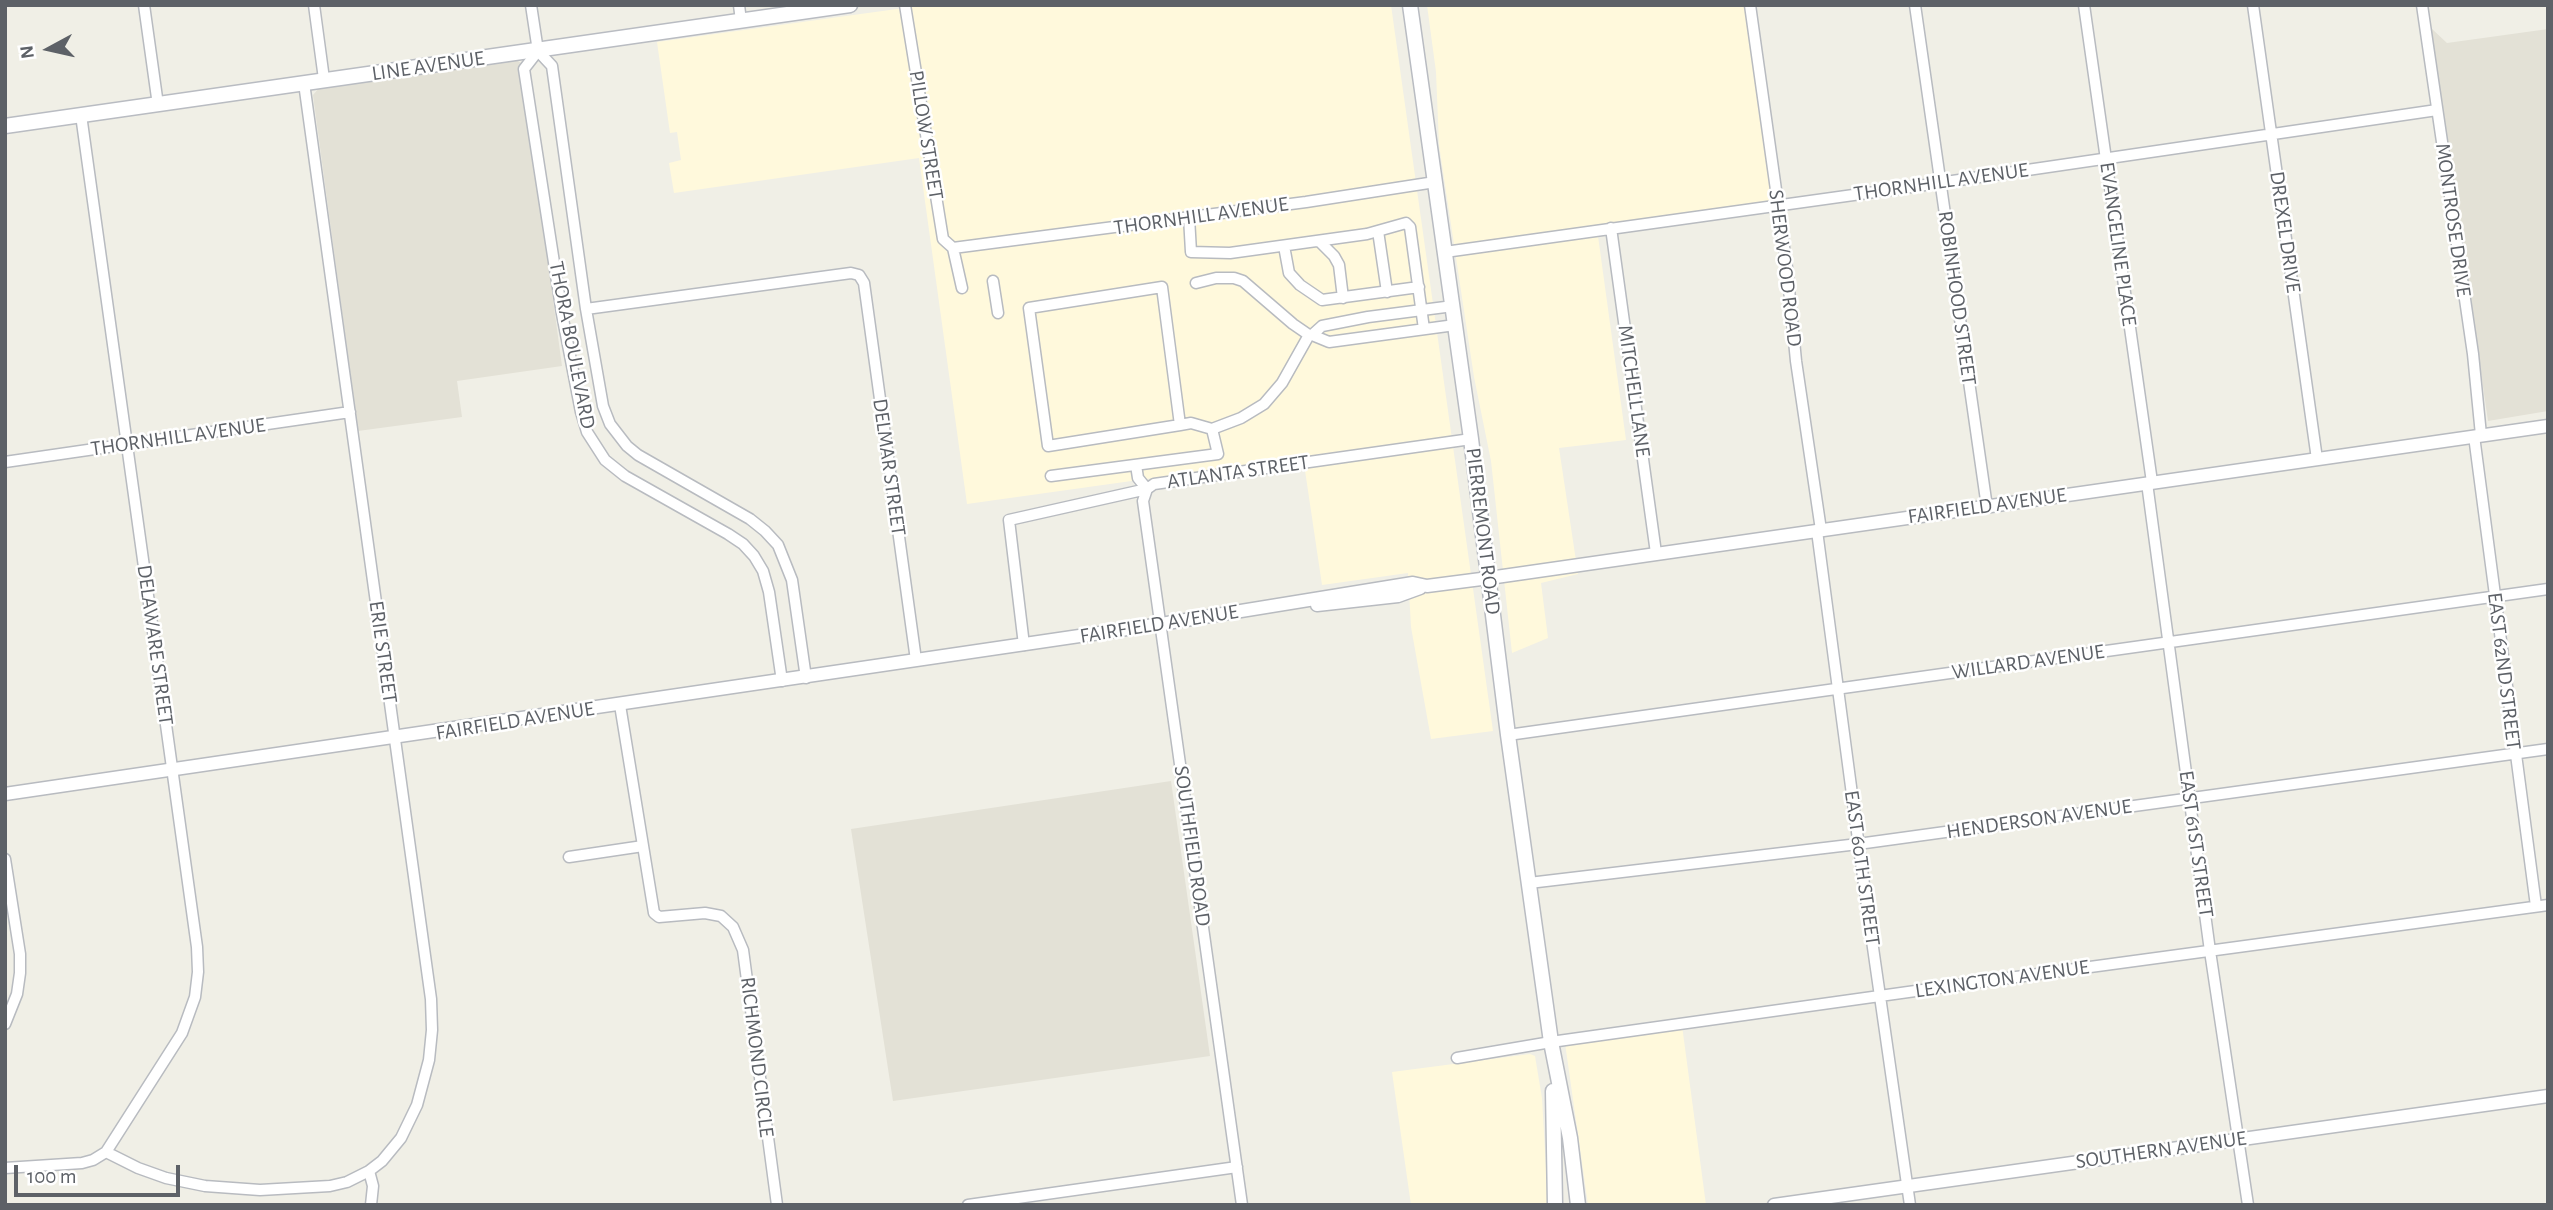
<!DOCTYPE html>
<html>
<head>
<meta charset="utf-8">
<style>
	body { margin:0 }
	#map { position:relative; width:2553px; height:1210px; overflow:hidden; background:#f0efe6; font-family:"Alegreya Sans",sans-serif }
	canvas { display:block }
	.frame { position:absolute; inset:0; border:7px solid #5d6167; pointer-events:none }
	.north { position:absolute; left:14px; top:14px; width:70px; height:70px; -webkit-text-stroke:5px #fff; paint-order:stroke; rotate:262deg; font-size:19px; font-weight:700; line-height:28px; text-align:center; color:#5d6167 }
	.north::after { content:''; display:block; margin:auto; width:24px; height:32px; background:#5d6167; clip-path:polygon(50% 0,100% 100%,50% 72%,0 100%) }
	.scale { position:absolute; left:14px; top:1165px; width:166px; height:32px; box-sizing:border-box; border:4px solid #5d6167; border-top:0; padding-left:9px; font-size:21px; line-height:24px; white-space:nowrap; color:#5d6167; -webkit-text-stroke:5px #fff; paint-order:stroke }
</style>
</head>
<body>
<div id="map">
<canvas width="2553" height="1210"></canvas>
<div class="frame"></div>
<div class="north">N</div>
<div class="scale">100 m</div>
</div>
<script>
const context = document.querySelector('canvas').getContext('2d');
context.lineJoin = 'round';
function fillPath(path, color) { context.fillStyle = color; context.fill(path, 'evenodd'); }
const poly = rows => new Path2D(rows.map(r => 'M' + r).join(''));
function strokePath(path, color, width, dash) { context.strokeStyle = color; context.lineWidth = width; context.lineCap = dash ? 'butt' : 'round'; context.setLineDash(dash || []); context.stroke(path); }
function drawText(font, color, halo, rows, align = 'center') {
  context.font = font + ' "Alegreya Sans",sans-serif'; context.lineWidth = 5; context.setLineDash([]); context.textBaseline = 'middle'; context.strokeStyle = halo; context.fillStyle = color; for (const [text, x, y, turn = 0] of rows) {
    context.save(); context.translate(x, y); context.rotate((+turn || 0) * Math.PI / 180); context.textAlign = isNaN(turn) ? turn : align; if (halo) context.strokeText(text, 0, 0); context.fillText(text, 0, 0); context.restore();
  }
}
fillPath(poly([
	[926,5,1391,5,1493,731,1431,739,1411,627,1408,573,1322,585,1303,457,967,504,919,158,674,193,669,163,681,160,677,132,670,133,657,42],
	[1427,5,1744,5,1773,212,1598,236,1626,440,1559,448,1578,574,1541,583,1548,638,1512,653,1491,461,1474,377,1439,145,1436,72],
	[1681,1018,1706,1205,1588,1205,1564,1036],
	[1530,1054,1535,1056,1542,1098,1548,1205,1411,1205,1392,1072]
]), '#fff9dc');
fillPath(poly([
	[2431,28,2447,43,2548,29,2548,411,2488,421],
	[516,60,521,63,562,366,457,381,462,417,358,431,313,95,319,88],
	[1171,781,1210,1056,893,1101,851,829]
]), '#e3e1d6');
const minor = poly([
	[144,5,158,105],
	[314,5,324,79],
	[531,5,538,51,552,66,586,309,603,406,610,424,627,446,638,455,750,519,765,531,778,545,792,580,806,678],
	[739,5,741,21],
	[905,5,943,239,953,248,1306,202,1435,182],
	[1750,5,1787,268,1796,361,1821,530],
	[1915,5,1987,507],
	[2084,5,2152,482],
	[2253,5,2317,459],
	[2422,5,2473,354,2481,435],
	[538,51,524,69,562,314,581,412,587,432,605,460,625,476,728,534,743,544,754,556,763,571,769,592,782,681],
	[1189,217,1191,252,1230,253,1367,234,1406,223,1410,227,1424,329],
	[1611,228,1656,553],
	[1378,231,1387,292],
	[1319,241,1334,256,1339,265,1343,298],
	[1284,246,1289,273,1300,285,1322,300,1419,287],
	[953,248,962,288],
	[1445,252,1925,185,2437,110],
	[993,281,998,313],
	[1196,283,1216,278,1234,278,1243,281,1293,324,1309,335,1312,335],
	[1453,306,1368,317,1322,326,1312,335,1329,342,1455,325],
	[586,309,851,273,859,275,864,283,916,660],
	[1212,429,1241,418,1264,404,1282,383,1309,335],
	[2474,436,2536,906],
	[5,462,350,412],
	[1136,465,1138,478,1147,489,1143,501,1242,1205],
	[1051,476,1218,454,1212,429,1191,423,1180,425,1048,446,1029,308,1162,287,1180,425],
	[2147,483,2210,951,2248,1205],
	[1817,531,1865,892,1910,1205],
	[1024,645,1009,520,1147,489,1154,484,1471,439],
	[620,705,654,913,659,917,705,913,721,916,733,927,743,950,777,1205],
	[1508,735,2548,589],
	[569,857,643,846],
	[5,859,20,954,20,973,17,994,5,1024],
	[1529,883,1858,844,2548,749],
	[1457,1058,1551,1042,1994,980,2548,905],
	[106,1152,138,1168,166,1178,205,1186,260,1190,330,1186,347,1182,369,1171,382,1161,401,1138,417,1105,429,1060,432,1030,431,999,304,83],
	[5,1168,82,1163,93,1160,106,1152,182,1033,195,997,198,972,197,947,81,115],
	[369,1171,373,1186,371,1205],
	[968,1205,1237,1167]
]);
const tertiary = poly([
	[1317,605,1398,596,1420,588],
	[5,794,1161,624,1413,583,1427,586,1489,578,2548,426],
	[1774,1205,2548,1096]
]);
const secondary = poly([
	[1410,5,1471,439,1508,735,1551,1042,1570,1138,1578,1205],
	[5,126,850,5],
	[1553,1091,1555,1205]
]);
strokePath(minor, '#b8bbc0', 13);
strokePath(tertiary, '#b8bbc0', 15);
strokePath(secondary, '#b9bcc2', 17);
strokePath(minor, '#fff', 10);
strokePath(tertiary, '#fff', 12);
strokePath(secondary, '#fff', 14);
drawText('21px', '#5d6167', '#fff', [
	["LINE AVENUE",428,66,-8],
	["PILLOW STREET",926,135,81],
	["THORNHILL AVENUE",1941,182,-8],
	["THORNHILL AVENUE",1201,216,-8],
	["MONTROSE DRIVE",2453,220,82],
	["DREXEL DRIVE",2285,232,82],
	["EVANGELINE PLACE",2118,244,82],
	["SHERWOOD ROAD",1785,268,83],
	["ROBINHOOD STREET",1957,298,82],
	["THORA BOULEVARD",572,345,79],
	["MITCHELL LANE",1634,391,82],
	["THORNHILL AVENUE",178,437,-8],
	["DELMAR STREET",889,467,82],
	["ATLANTA STREET",1238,472,-8],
	["FAIRFIELD AVENUE",1987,506,-8],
	["PIERREMONT ROAD",1483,531,83],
	["FAIRFIELD AVENUE",1159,624,-9],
	["DELAWARE STREET",155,645,82],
	["ERIE STREET",383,652,82],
	["WILLARD AVENUE",2028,662,-8],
	["EAST 62ND STREET",2504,671,83],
	["FAIRFIELD AVENUE",515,721,-9],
	["HENDERSON AVENUE",2039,819,-8],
	["EAST 61ST STREET",2196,844,82],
	["SOUTHFIELD ROAD",1192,846,82],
	["EAST 60TH STREET",1862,868,82],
	["LEXINGTON AVENUE",2002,979,-8],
	["RICHMOND CIRCLE",757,1057,83],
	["SOUTHERN AVENUE",2161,1150,-8]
]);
</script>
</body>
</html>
